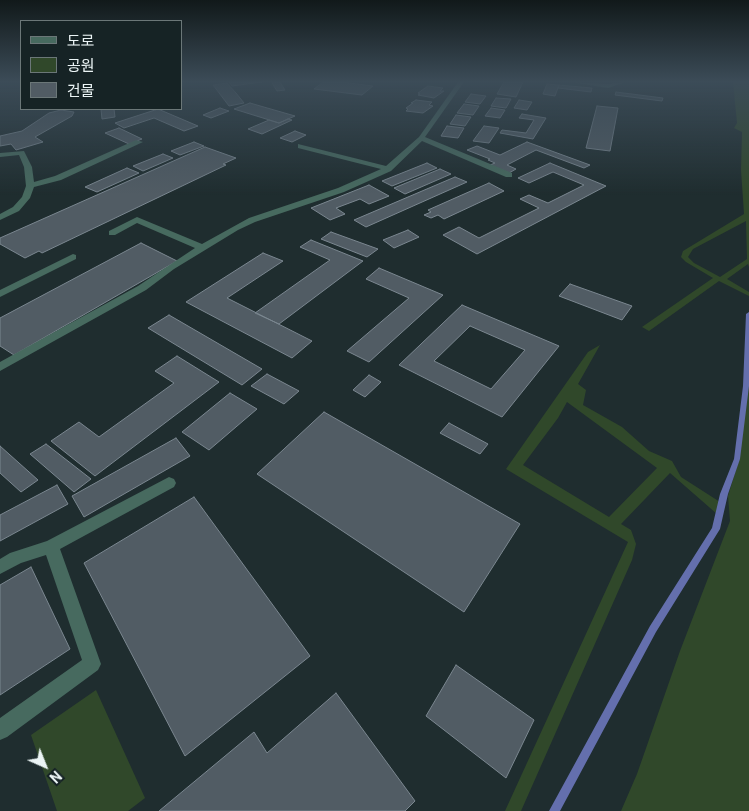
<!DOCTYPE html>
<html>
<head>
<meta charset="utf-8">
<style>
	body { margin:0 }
	#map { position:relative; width:749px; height:811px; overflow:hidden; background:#1f2d2f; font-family:Roboto,"Noto Sans KR",sans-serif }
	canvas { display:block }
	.legend { position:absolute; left:20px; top:20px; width:162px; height:90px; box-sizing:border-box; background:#162325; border:1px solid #6b7778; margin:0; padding:6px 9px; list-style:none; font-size:15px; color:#ebf4f5 }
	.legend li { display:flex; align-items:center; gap:10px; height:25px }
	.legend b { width:25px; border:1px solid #6b7778 }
	.north { position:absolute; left:20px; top:741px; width:50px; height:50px; -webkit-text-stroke:4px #162325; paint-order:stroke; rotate:136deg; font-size:14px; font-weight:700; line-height:20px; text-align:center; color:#ebf4f5 }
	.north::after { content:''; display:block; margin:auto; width:18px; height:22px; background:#ebf4f5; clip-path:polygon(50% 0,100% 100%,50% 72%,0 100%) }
</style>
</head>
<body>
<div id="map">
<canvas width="749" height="811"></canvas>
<ul class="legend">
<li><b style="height:6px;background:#476a5f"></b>도로</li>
<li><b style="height:14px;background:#30482a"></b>공원</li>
<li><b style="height:14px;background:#515c64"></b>건물</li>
</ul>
<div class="north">N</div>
</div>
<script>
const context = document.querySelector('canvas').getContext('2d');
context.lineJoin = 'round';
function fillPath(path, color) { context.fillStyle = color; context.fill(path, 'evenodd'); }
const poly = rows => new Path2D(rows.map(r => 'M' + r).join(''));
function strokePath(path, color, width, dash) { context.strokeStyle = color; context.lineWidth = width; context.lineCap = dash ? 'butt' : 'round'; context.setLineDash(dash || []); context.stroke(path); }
fillPath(poly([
	[733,82,749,82,749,267,748,264,727,279,749,292,749,296,719,281,649,331,642,327,713,278,686,262,681,257,683,251,744,214,741,170,742,132,734,128,737,123],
	[746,221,747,259,720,277,694,263,688,257,693,249],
	[749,338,749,811,621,811,637,774,680,651,730,521,728,496,739,460,748,386],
	[600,345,578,384,586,390,583,405,622,427,649,451,672,461,681,477,720,502,717,514,670,473,621,524,631,530,636,544,632,560,521,811,505,811,628,542,506,469,588,352],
	[567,402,657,468,609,517,523,465,558,418],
	[96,690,145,798,128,811,57,811,31,735]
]), '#30482a');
fillPath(poly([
	[749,312,749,386,740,459,728,494,720,529,656,632,560,811,549,811,650,626,712,528,720,494,734,459,743,386,746,314,749,312]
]), '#646fad');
const building = poly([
	[229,82,262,82,232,86,229,82],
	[280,82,285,90,277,91,272,83,280,82],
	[323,82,342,82,373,86,362,95,314,89,323,82],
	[504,82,523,82,516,97,497,94,504,82],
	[227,83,236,93,244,103,229,106,213,85,227,83],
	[547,84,559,85,555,96,543,94,547,84],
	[559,85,592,88,591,92,558,88,559,85],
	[428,86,443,88,440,91,444,91,434,98,418,95,420,94,418,93,428,86],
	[616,92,663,98,662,101,615,95,616,92],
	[471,94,486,96,480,104,465,102,471,94],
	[496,98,511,99,506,108,491,106,496,98],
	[416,100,432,102,429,105,433,106,423,113,406,111,408,109,406,108,413,103,411,103,416,100],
	[519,100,532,102,527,110,514,108,519,100],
	[250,103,295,116,279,123,234,109,250,103],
	[464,104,479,106,473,115,457,113,464,104],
	[597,106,618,108,610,151,586,148,597,106],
	[220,108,229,111,211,118,203,115,220,108],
	[491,108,505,110,500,118,485,116,491,108],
	[101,109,114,109,115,117,102,119,101,109],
	[158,109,198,126,184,131,154,118,124,128,115,123,158,109],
	[61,110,74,112,72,116,35,137,43,142,16,150,11,144,0,146,0,136,22,131,49,113,61,110],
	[522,114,546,118,533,139,500,133,502,130,526,133,534,120,519,118,522,114],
	[456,115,471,117,465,126,450,124,456,115],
	[288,119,292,120,262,134,248,129,269,120,279,123,288,119],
	[447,126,464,128,458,138,441,136,447,126],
	[484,126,499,128,489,143,473,141,484,126],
	[119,128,142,139,129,144,105,133,119,128],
	[295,131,306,135,292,142,280,138,295,131],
	[194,142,204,146,180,155,171,151,194,142],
	[527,142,590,165,584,168,536,150,507,165,516,169,509,173,490,165,495,163,488,160,490,159,467,150,477,146,500,155,527,142],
	[205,147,236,158,223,164,226,165,42,253,39,251,25,258,0,244,0,238,205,147],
	[163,154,173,158,143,171,133,166,163,154],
	[427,163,437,168,392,186,382,181,427,163],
	[550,163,606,186,477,254,443,235,459,227,479,238,539,208,520,199,529,195,548,203,584,185,553,172,529,183,518,178,550,163],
	[127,168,139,173,97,192,85,187,127,168],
	[440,169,451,174,405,194,394,188,440,169],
	[455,177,467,182,366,227,354,220,455,177],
	[489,183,504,191,444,219,438,215,431,218,424,215,431,212,428,210,489,183],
	[369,185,389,196,369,204,360,199,336,208,345,214,330,220,311,208,369,185],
	[408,230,419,237,394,248,383,240,408,230],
	[331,232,378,249,367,257,321,239,331,232],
	[311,240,363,261,279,324,255,313,330,260,300,247,311,240],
	[141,243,177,261,14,355,0,346,0,318,141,243],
	[263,253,283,261,227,298,312,341,292,358,186,302,263,253],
	[379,268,443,295,369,362,347,351,409,298,366,279,379,268],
	[570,284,632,306,622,320,559,296,570,284],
	[462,305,559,346,502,417,399,365,462,305],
	[470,326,525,350,491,389,434,361,470,326],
	[169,315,262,369,242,385,148,328,169,315],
	[177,356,219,382,95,476,51,441,79,422,99,437,174,383,155,371,177,356],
	[267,374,299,391,284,404,251,386,267,374],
	[369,375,381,382,365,397,353,390,369,375],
	[230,393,257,409,209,450,182,432,230,393],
	[324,412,520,524,464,612,257,474,324,412],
	[449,423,488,444,480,454,440,433,449,423],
	[176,438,190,456,84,517,72,496,176,438],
	[46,444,91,479,74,492,30,454,46,444],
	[0,446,38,480,21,492,0,473,0,446],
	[57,485,68,504,0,541,0,515,57,485],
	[194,497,310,656,185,756,84,563,194,497],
	[31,567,70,649,0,695,0,585,31,567],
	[456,665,534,720,506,778,426,716,456,665],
	[336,693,415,801,405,811,159,811,254,732,267,753,336,693]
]);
fillPath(building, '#515c64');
strokePath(building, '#7b8790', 1);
fillPath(poly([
	[458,82,464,82,425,137,512,173,512,177,506,177,422,141,391,171,344,192,255,222,238,230,174,269,146,290,0,371,0,362,138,286,195,248,137,223,115,235,109,235,109,231,137,217,202,244,249,218,338,188,381,169,298,148,298,144,386,166,419,137,458,82],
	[570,82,608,84,626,82,608,88,570,82],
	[136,140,143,142,61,180,34,187,30,198,19,211,0,220,0,214,13,207,22,197,26,186,24,167,19,155,0,157,0,153,24,151,32,167,34,182,55,176,136,140],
	[73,254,76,255,76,259,0,297,0,290,73,254],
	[169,477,174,479,176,483,174,487,60,549,101,664,98,670,7,737,0,740,0,718,82,660,46,555,21,563,0,574,0,559,10,553,47,541,169,477]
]), '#476a5f');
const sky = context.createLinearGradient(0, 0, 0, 195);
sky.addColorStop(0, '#11191a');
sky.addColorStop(0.42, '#3c4c58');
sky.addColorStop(1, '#3c4c5800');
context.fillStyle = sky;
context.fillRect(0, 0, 749, 195);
</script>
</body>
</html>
